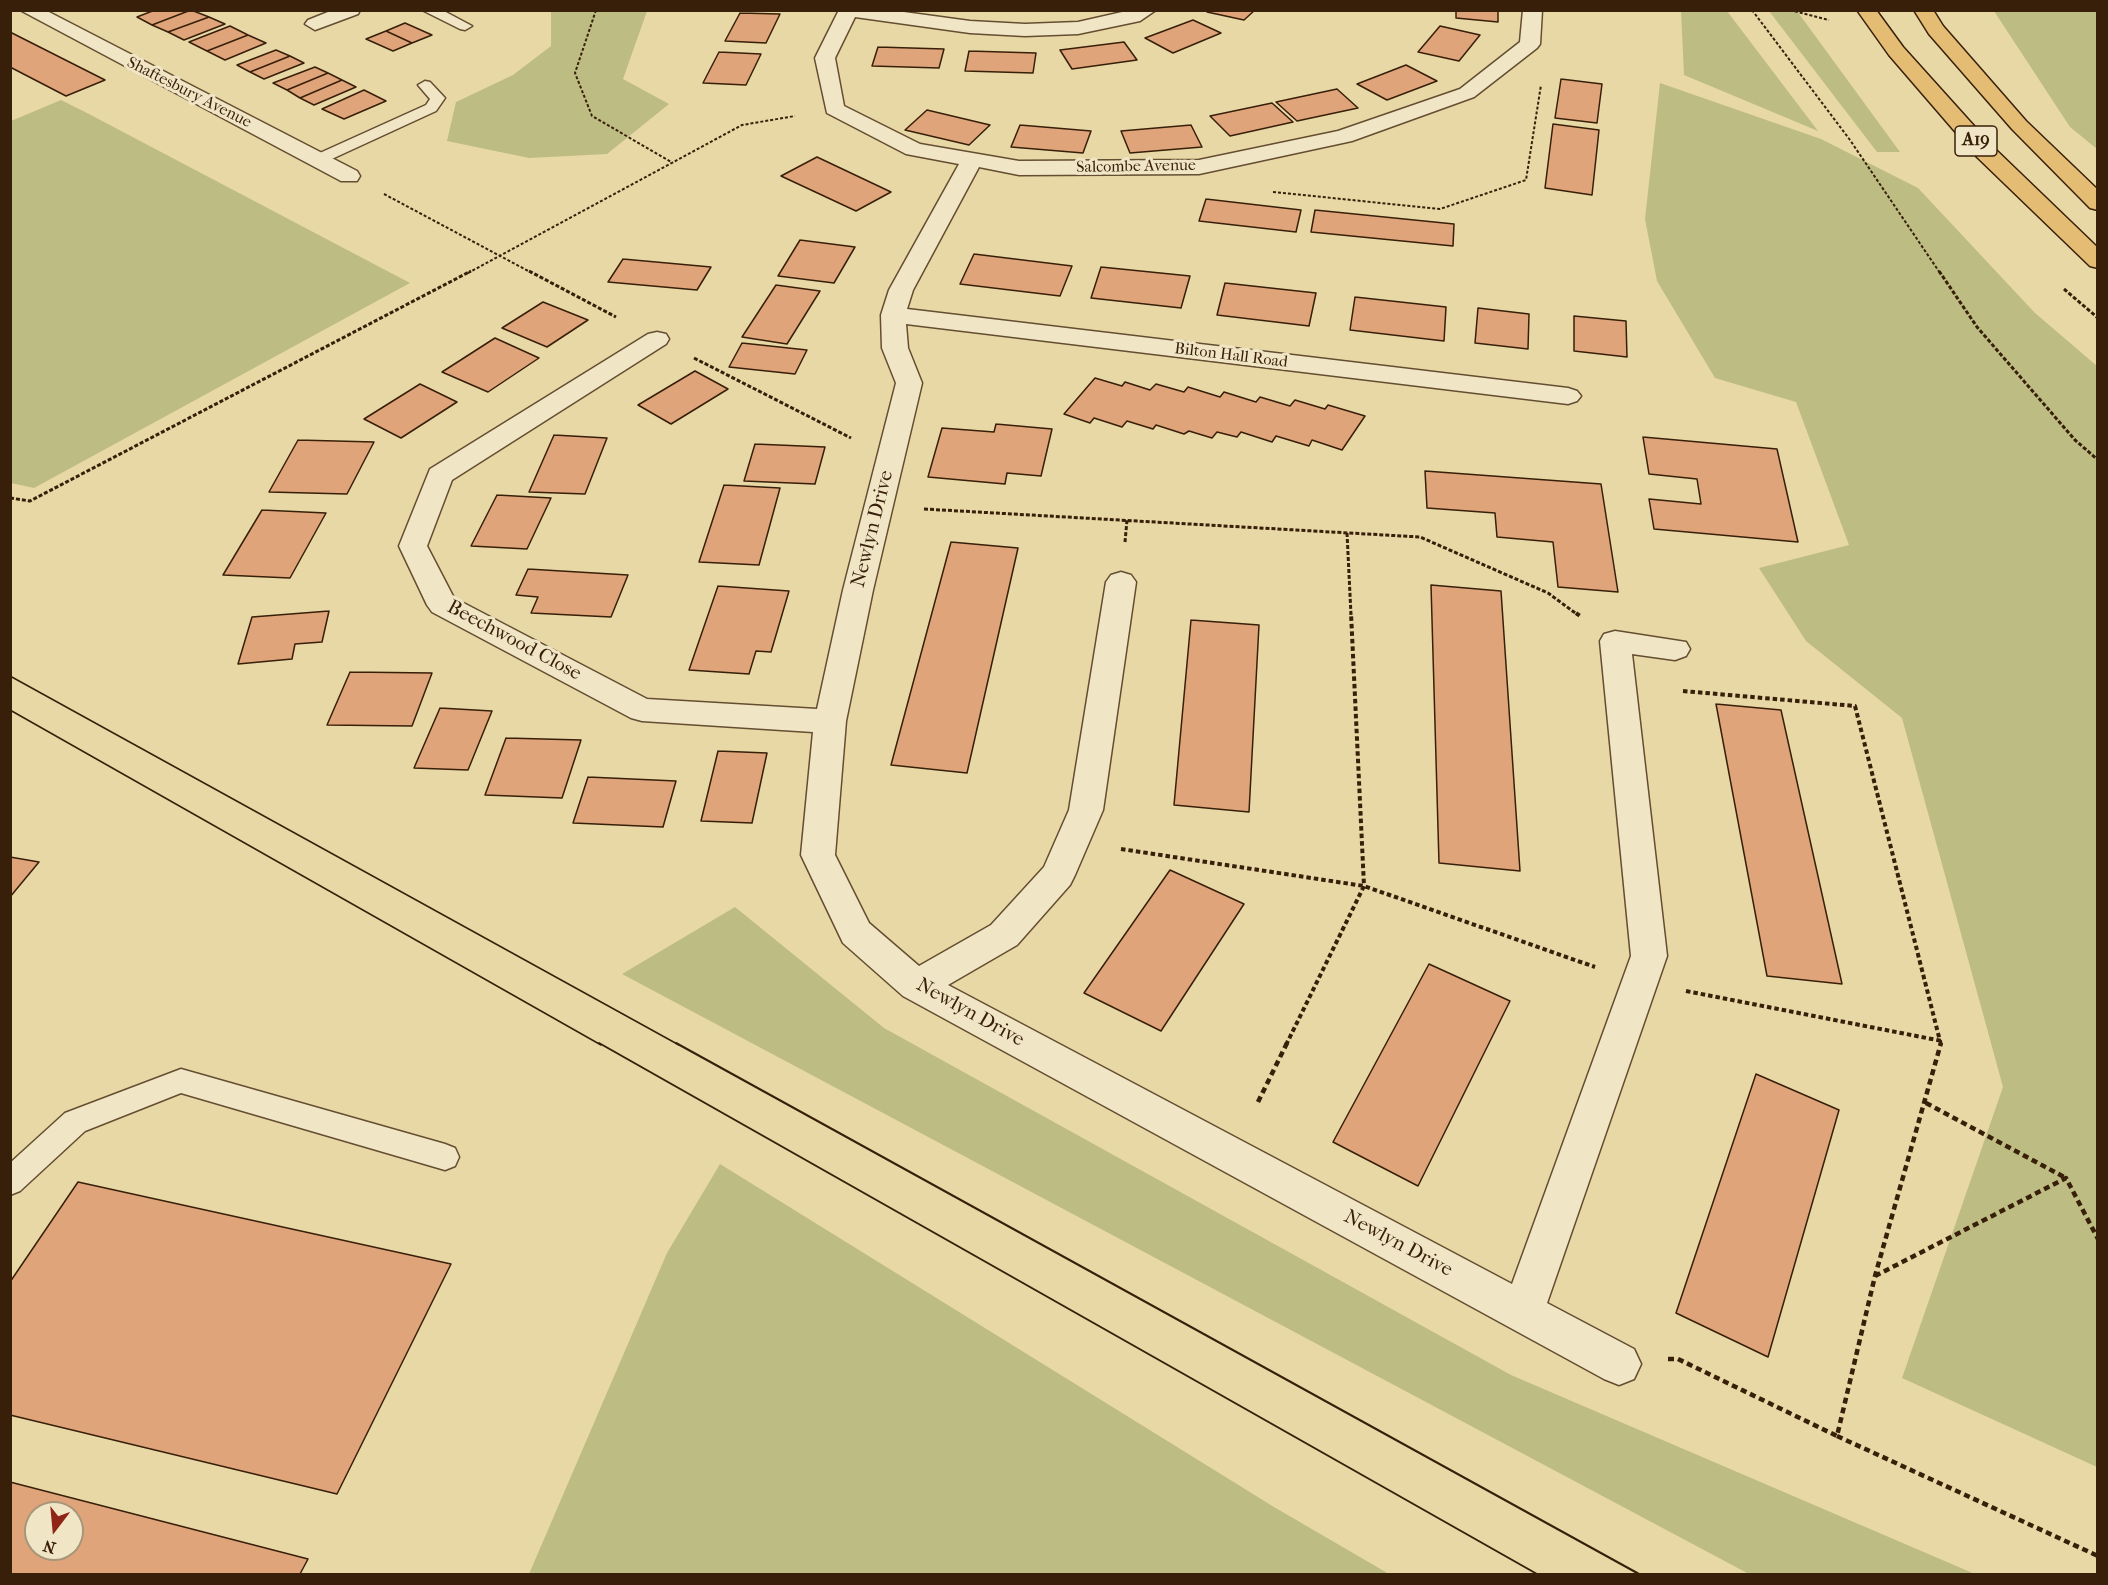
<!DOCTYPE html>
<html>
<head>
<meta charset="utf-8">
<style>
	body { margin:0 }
	#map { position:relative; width:2108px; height:1585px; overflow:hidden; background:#e8d8a6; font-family:"IM FELL French Canon",serif }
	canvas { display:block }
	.frame { position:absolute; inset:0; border:12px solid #381f09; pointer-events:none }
	.north { position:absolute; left:24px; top:1501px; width:60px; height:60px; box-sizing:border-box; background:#f0e6c5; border:2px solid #a6967a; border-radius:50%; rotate:196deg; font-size:16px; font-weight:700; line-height:24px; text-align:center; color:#381f09 }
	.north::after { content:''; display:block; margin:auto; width:21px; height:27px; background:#8f2418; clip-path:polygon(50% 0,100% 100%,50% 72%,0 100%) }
</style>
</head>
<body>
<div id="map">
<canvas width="2108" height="1585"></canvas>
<div class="frame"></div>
<div class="north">N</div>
</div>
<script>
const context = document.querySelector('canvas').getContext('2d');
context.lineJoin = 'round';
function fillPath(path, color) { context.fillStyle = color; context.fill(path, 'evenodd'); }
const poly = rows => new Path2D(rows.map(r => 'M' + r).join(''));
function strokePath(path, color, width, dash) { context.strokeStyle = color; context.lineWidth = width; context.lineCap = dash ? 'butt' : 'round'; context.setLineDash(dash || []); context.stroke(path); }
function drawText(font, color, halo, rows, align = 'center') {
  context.font = font + ' "IM FELL French Canon",serif'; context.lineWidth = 6; context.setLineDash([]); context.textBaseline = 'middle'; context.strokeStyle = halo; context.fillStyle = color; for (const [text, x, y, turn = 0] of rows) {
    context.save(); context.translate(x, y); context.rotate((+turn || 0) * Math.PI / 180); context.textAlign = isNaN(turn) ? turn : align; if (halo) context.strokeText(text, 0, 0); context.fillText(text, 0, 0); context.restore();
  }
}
fillPath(poly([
	[551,11,647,11,623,79,669,104,607,154,529,158,447,141,456,102,513,75,551,46],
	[1681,11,1727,11,1818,131,1684,75],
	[1769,11,1797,11,1900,152,1877,152],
	[1994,11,2097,11,2097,149,2070,127],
	[1660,83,1821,139,1918,188,2035,313,2097,366,2097,1467,1902,1378,2003,1087,1902,718,1806,641,1759,568,1849,545,1796,402,1715,378,1657,281,1645,219],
	[61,100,87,113,410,283,34,488,11,483,11,121],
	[735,907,884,1028,1511,1375,1975,1574,1749,1574,622,974],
	[720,1164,1274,1507,1389,1574,529,1574,667,1253]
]), '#bdbc82');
const building = poly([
	[155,10,191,10,152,25,137,17,155,10],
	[191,10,209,17,168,32,152,25,191,10],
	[1208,10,1255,10,1244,20,1207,12,1208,10],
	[1456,10,1498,10,1498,22,1456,18,1456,10],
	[740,13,780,14,766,43,725,41,740,13],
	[209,17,225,24,184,40,168,32,209,17],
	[1193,20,1221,33,1173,53,1145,38,1193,20],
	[405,23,432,35,412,43,386,31,405,23],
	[230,26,248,35,207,51,189,42,230,26],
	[1440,26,1480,35,1459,61,1418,52,1440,26],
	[386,31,412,43,393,51,366,39,386,31],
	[10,32,105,80,66,96,10,67,10,32],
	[248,35,266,43,225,60,207,51,248,35],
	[1124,42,1137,60,1072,69,1060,50,1124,42],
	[878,47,944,49,939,68,872,66,878,47],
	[276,50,290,56,250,72,237,65,276,50],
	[969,51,1036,53,1033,73,965,71,969,51],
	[719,52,761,54,746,85,703,83,719,52],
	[290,56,304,63,264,79,250,72,290,56],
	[1406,65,1437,81,1387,100,1357,84,1406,65],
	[315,67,328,73,287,90,273,83,315,67],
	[328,73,342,80,300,98,287,90,328,73],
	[1561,79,1602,84,1597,123,1555,118,1561,79],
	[342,80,356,87,314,105,300,98,342,80],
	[1337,89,1358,108,1297,121,1276,102,1337,89],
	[364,90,386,101,344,119,322,109,364,90],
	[1272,103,1293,122,1230,136,1210,116,1272,103],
	[927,110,990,125,969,145,905,130,927,110],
	[1553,124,1599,130,1592,195,1545,188,1553,124],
	[1020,125,1091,131,1083,153,1011,147,1020,125],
	[1191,125,1202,147,1130,153,1121,131,1191,125],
	[817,157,891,192,856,211,781,176,817,157],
	[1206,199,1301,210,1296,232,1199,221,1206,199],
	[1315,210,1454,224,1453,246,1311,232,1315,210],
	[800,240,855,247,834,283,778,276,800,240],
	[974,254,1072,266,1060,296,960,284,974,254],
	[623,259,711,267,697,290,608,282,623,259],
	[1101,267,1190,276,1181,308,1091,298,1101,267],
	[1225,283,1316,293,1309,326,1217,315,1225,283],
	[776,285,820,291,787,344,742,337,776,285],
	[1355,297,1446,307,1444,341,1350,330,1355,297],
	[543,302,588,320,547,347,502,328,543,302],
	[1478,308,1529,314,1528,349,1475,343,1478,308],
	[1574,316,1626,321,1627,357,1574,351,1574,316],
	[495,338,539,358,488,392,442,372,495,338],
	[742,343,807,350,795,374,729,367,742,343],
	[695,371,728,389,671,424,638,405,695,371],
	[1095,378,1122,386,1125,382,1150,390,1156,384,1184,392,1188,387,1220,397,1224,392,1256,402,1260,397,1290,406,1295,400,1325,409,1328,405,1365,416,1342,450,1312,440,1309,446,1276,436,1272,442,1241,432,1237,437,1217,432,1212,438,1189,431,1184,434,1156,425,1153,429,1127,421,1122,427,1094,418,1090,423,1064,414,1095,378],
	[420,384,457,402,401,438,364,419,420,384],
	[996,424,1052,429,1041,476,1007,473,1005,484,928,477,942,428,994,432,996,424],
	[554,435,607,438,585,494,529,492,554,435],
	[1643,437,1777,449,1798,542,1654,529,1649,499,1701,504,1697,479,1649,474,1643,437],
	[298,440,374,442,347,494,269,492,298,440],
	[755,444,825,447,815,484,744,481,755,444],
	[1425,471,1601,484,1618,592,1558,587,1553,542,1497,537,1495,513,1427,508,1425,471],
	[724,485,780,488,759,565,699,562,724,485],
	[497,495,551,498,527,549,471,546,497,495],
	[262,510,326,513,290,578,223,575,262,510],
	[951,542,1018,548,967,773,891,765,951,542],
	[528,569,628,575,611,617,531,613,538,597,516,595,528,569],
	[1431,585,1501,591,1520,871,1439,863,1431,585],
	[718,586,789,591,771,652,756,651,749,674,689,670,718,586],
	[329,611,322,642,295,644,292,659,238,664,252,617,329,611],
	[1191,620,1259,625,1249,812,1174,805,1191,620],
	[350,672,432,673,412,726,327,725,350,672],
	[1716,704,1781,710,1842,984,1767,976,1716,704],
	[440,708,492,711,468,770,414,768,440,708],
	[506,738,581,740,562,798,485,795,506,738],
	[718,751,767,753,752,823,701,821,718,751],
	[588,777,676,781,663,827,573,823,588,777],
	[10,857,39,862,10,897,10,857],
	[1170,870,1244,904,1161,1031,1084,993,1170,870],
	[1429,964,1510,1001,1418,1186,1333,1142,1429,964],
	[1756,1074,1839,1110,1768,1357,1676,1313,1756,1074],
	[78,1182,451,1264,337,1494,10,1415,10,1282,78,1182],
	[10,1482,308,1559,300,1574,10,1574,10,1482],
	[36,1513,72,1513,72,1549,36,1549,36,1513]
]);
fillPath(building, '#dfa479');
strokePath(building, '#381f09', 1.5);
const service = poly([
	[422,10,442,10,472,26,465,30,460,29,422,10],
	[425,81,430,82,445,98,436,111,323,163,311,163,309,160,311,157,426,105,430,99,418,85,425,81],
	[181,1069,445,1144,455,1148,459,1157,455,1166,445,1170,181,1093,85,1131,20,1191,10,1195,10,1163,65,1113,181,1069]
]);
const minor = poly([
	[20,10,45,10,357,171,360,176,357,181,341,181,20,10],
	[333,10,360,10,358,14,315,30,305,24,308,20,333,10],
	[839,10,889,10,970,21,1025,24,1078,22,1131,10,1156,10,1140,21,1078,34,1025,36,970,33,855,17,835,58,844,106,920,144,1019,161,1199,160,1338,131,1460,89,1520,42,1523,10,1542,10,1540,44,1537,48,1474,97,1352,141,1199,174,1019,175,979,167,913,290,907,309,1568,388,1577,391,1581,396,1577,401,1568,404,906,324,908,348,922,383,873,590,846,721,835,855,869,923,919,966,991,925,1044,867,1069,810,1106,582,1111,575,1121,572,1131,575,1136,582,1103,810,1075,875,1070,885,1017,945,948,985,1512,1284,1631,956,1600,641,1604,634,1615,631,1686,642,1690,649,1686,656,1675,660,1632,654,1667,956,1547,1303,1634,1349,1641,1364,1634,1379,1619,1385,1604,1379,903,996,843,943,801,855,813,732,642,721,631,718,432,612,427,605,399,546,430,469,648,334,657,332,666,334,669,339,666,344,452,480,427,546,454,598,647,699,817,709,843,590,896,383,882,348,881,315,889,290,959,164,906,154,827,113,815,58,839,10]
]);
const trunk = poly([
	[1857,10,1876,10,1903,47,1993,147,2098,248,2098,268,2090,266,1977,157,1889,55,1857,10],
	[1914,10,1933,10,1943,26,2026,121,2098,190,2098,210,2090,208,2012,129,1929,34,1914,10]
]);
strokePath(service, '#644d30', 3);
strokePath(minor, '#644d30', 3);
strokePath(trunk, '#381f09', 3);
strokePath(poly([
	[596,10,575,73,592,116,673,163],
	[1752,10,1850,140,1940,273],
	[1790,10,1829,20],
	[1273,192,1440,209,1526,180,1541,85],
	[384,194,532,273],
	[468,273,742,125,795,116]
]), '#381f09', 2, [3, 2]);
strokePath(poly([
	[529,271,616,317],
	[1939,271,1977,327,2075,440,2098,460],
	[2064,289,2098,318],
	[694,358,851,438],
	[10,498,30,501,471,271],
	[924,509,1420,537,1548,593,1578,615],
	[1347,533,1351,615],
	[1125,542,1127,520]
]), '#381f09', 3, [4, 2]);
strokePath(poly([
	[1576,613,1580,616],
	[1683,691,1855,706,1941,1045],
	[1121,849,1364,886,1595,967],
	[1686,991,1942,1041],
	[1286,1045,1364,886,1351,613]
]), '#381f09', 4, [4.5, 3]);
strokePath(poly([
	[1258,1102,1287,1043],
	[1926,1103,2066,1178],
	[1875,1276,2066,1178,2098,1239],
	[1668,1359,1678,1359,1837,1436,1875,1276,1941,1043],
	[1837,1436,2098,1556]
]), '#381f09', 4.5, [6, 4]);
fillPath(service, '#f0e6c5');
fillPath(minor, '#f0e6c5');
fillPath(trunk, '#e4bc73');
strokePath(poly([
	[10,676,679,1045],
	[10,710,601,1045]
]), '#381f09', 1.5);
strokePath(poly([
	[599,1043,1537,1574],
	[676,1043,1639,1574]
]), '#381f09', 2);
drawText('16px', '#381f09', '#f0e6c5', [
	["Shaftesbury Avenue",189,93,27],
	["Salcombe Avenue",1136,167,-1],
	["Bilton Hall Road",1231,356,7]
]);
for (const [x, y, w] of [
	[1976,141,42]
]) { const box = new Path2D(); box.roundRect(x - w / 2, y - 15, w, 30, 4.5); context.fillStyle = '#f0e6c5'; context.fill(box); strokePath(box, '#381f09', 1.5); }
drawText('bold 18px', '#381f09', null, [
	["A19",1976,141]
]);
drawText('20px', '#381f09', '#f0e6c5', [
	["Newlyn Drive",873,529,-76],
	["Beechwood Close",514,641,28],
	["Newlyn Drive",970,1013,29],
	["Newlyn Drive",1398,1244,28]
]);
</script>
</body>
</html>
